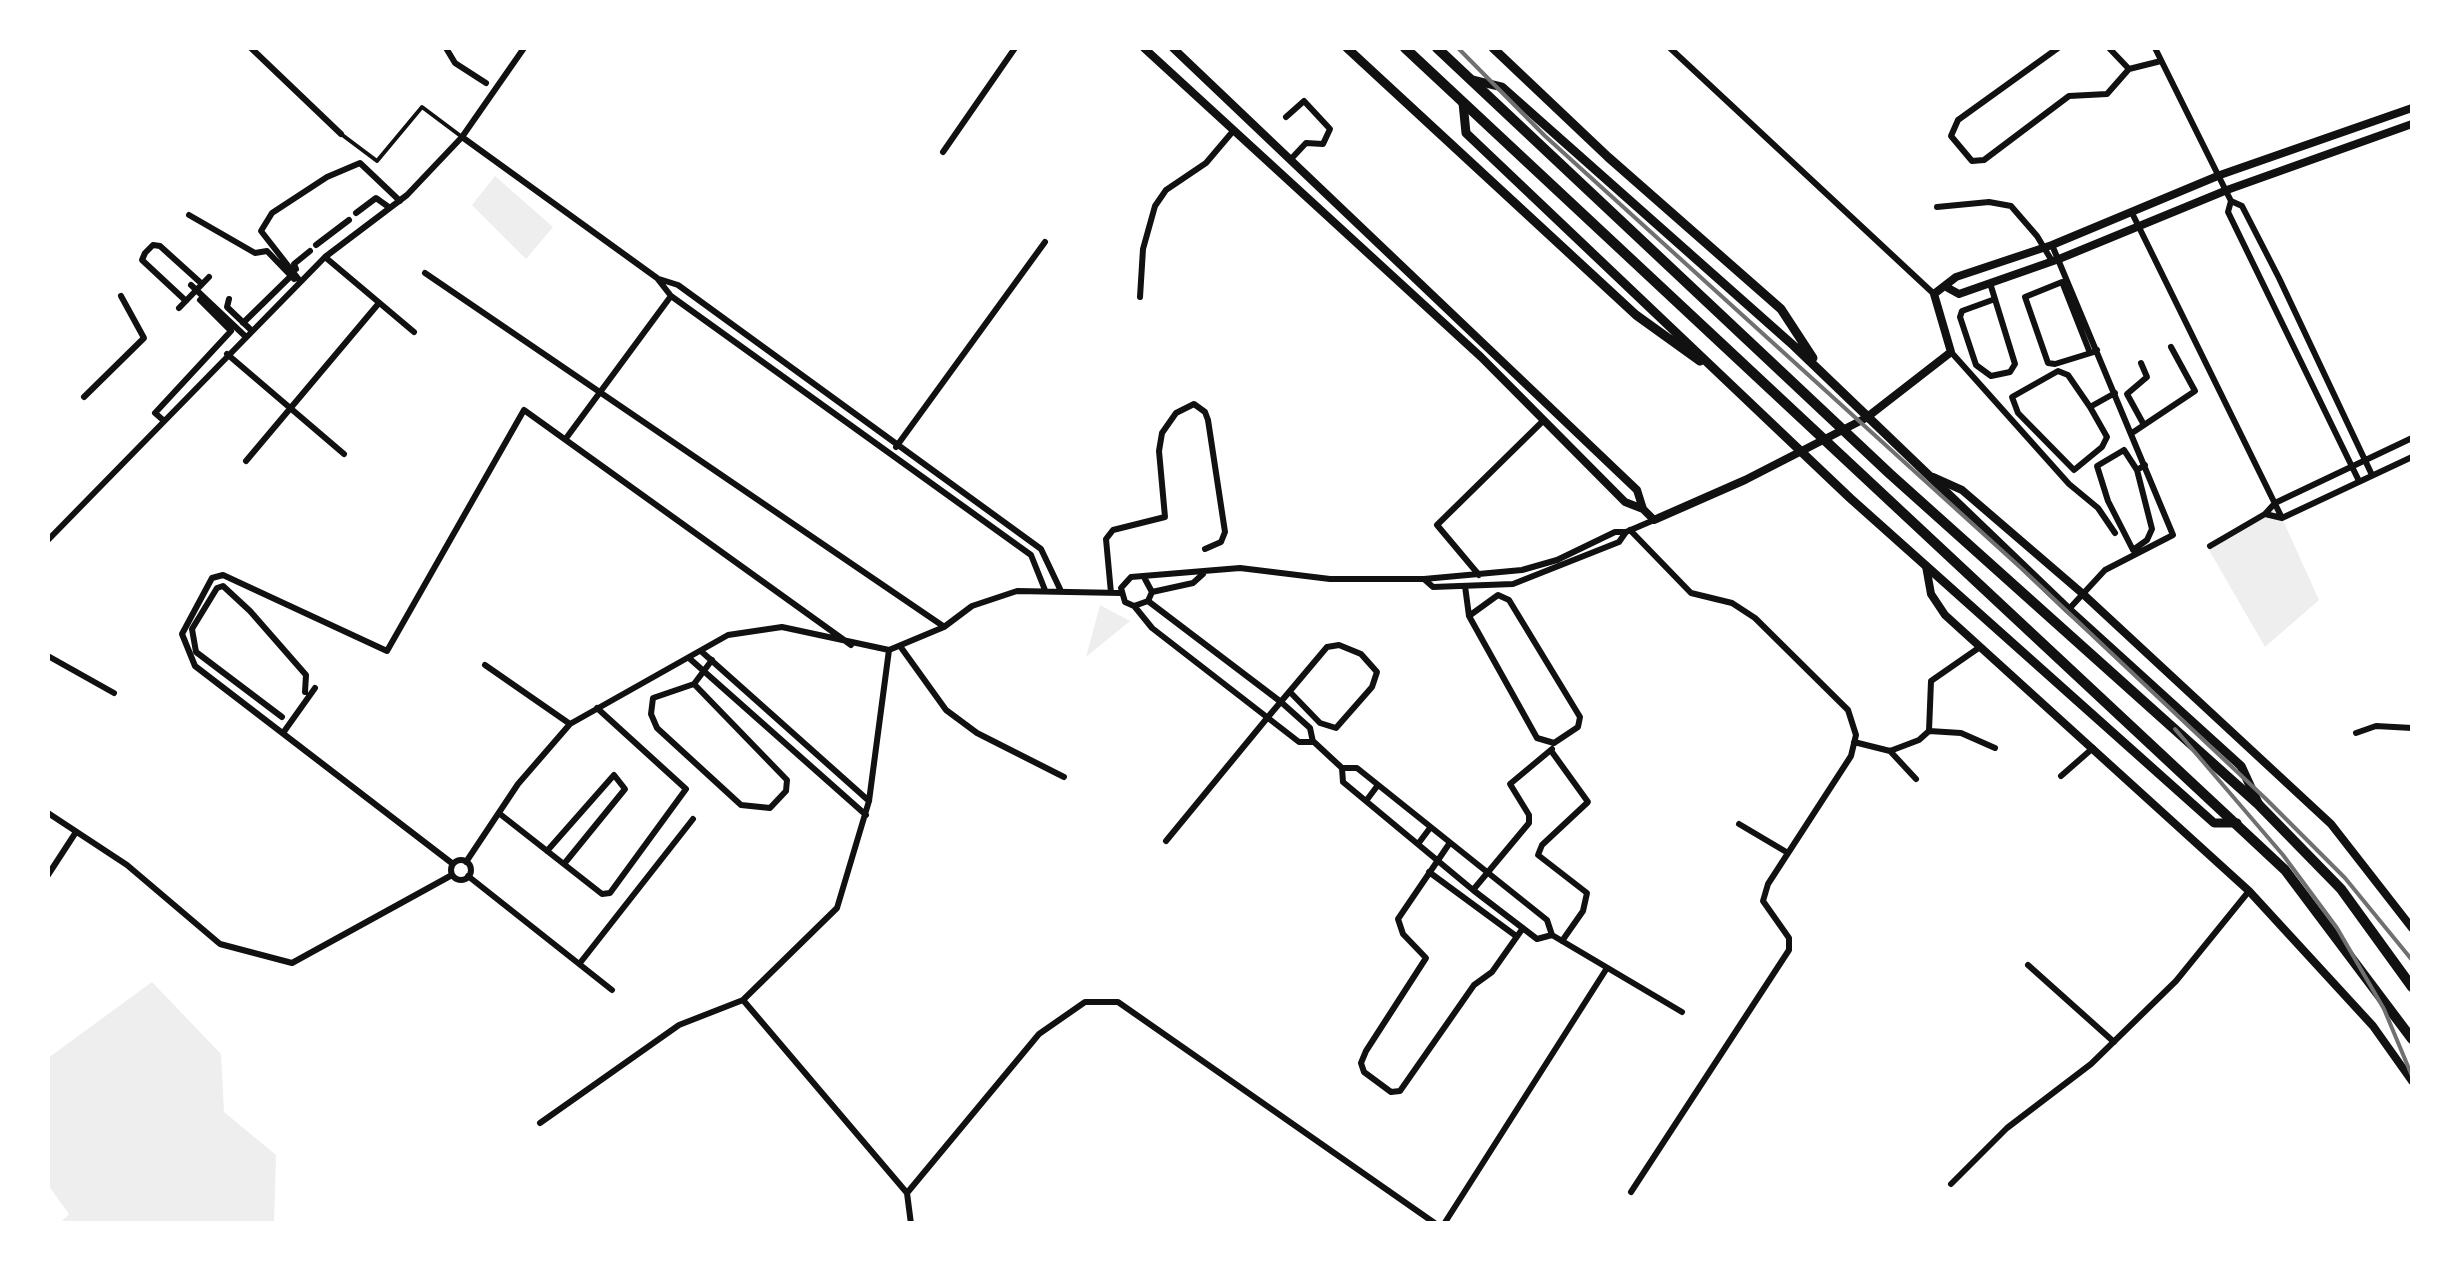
<!DOCTYPE html>
<html>
<head>
<meta charset="utf-8">
<style>
	body { margin:0 }
	#map { position:relative; width:2460px; height:1271px; overflow:hidden; background:#fff; font-family:"Fira Sans Condensed",sans-serif }
	canvas { display:block }
	.frame { position:absolute; inset:0; border:50px solid #fff; pointer-events:none }
</style>
</head>
<body>
<div id="map">
<canvas width="2460" height="1271"></canvas>
<div class="frame"></div>
</div>
<script>
const context = document.querySelector('canvas').getContext('2d');
context.lineJoin = 'round';
function fillPath(path, color) { context.fillStyle = color; context.fill(path, 'evenodd'); }
const poly = rows => new Path2D(rows.map(r => 'M' + r).join(''));
function strokePath(path, color, width, dash) { context.strokeStyle = color; context.lineWidth = width; context.lineCap = dash ? 'butt' : 'round'; context.setLineDash(dash || []); context.stroke(path); }
fillPath(poly([
	[495,176,553,227,526,259,472,205],
	[2277,507,2319,600,2265,647,2209,550],
	[1100,605,1130,621,1086,657],
	[152,982,221,1054,224,1112,276,1155,274,1223,60,1223,69,1214,48,1185,48,1058]
]), '#eee');
strokePath(poly([
	[341,134,377,161,422,107,462,137]
]), '#111', 4);
strokePath(poly([
	[251,48,341,134],
	[446,48,455,63,486,83],
	[1670,48,1934,294],
	[2058,48,1958,120,1951,136,1972,161,1984,160,2069,96,2107,94,2129,69,2161,61],
	[2109,48,2129,69],
	[2155,48,2231,201,2242,206,2279,278,2372,475],
	[1286,117,1304,101,1330,129,1323,144,1306,143,1291,159],
	[462,137,657,278,671,296,1031,555,1045,590],
	[943,152,1015,48],
	[2231,201,2228,212,2359,481],
	[1937,207,1989,202,2011,206,2037,236,2052,261],
	[356,213,376,198,390,208],
	[189,215,255,253,267,251,294,279],
	[2133,215,2282,518],
	[316,245,349,220],
	[2052,245,2173,535,2105,570,2069,609],
	[325,257,414,332],
	[296,269,294,264,310,251],
	[425,273,943,626],
	[659,279,678,285,1041,549,1060,589],
	[300,281,261,231,272,213,327,177,360,163,400,201],
	[1990,283,2015,364,2010,372,1991,376,1976,365,1960,317,1962,311,1995,299],
	[191,285,245,336],
	[1140,297,1143,249,1155,206,1166,190,1206,163,1234,130],
	[229,299,227,307,251,330],
	[186,301,142,260,145,253,153,245,160,246,202,284],
	[179,308,209,277],
	[243,323,291,276],
	[1951,352,2069,484,2098,508,2115,533],
	[2090,353,2062,282,2025,297,2048,363,2055,364,2094,352,2097,350],
	[227,354,344,454],
	[2141,363,2147,377,2127,394,2144,425],
	[84,397,144,338,121,296],
	[2090,407,2068,375,2058,371,2012,397,2018,413,2074,470,2102,447,2107,437,2090,407,2115,393],
	[163,420,155,413,231,331,200,300],
	[2132,433,2195,391,2171,347],
	[567,437,671,296],
	[896,447,1045,242],
	[246,461,379,303],
	[2137,470,2152,529,2147,540,2133,550,2108,501,2097,466,2124,450,2137,470,2145,465],
	[2265,514,2282,518,2412,457],
	[1630,530,1691,593,1732,603,1755,618,1848,710,1856,735,1851,756,1768,884,1763,901,1789,938,1789,950,1631,1192],
	[48,540,325,257,407,195,462,137,524,48],
	[2210,546,2265,514,2275,503,2412,438],
	[1479,575,1437,525,1544,420],
	[1145,579,1152,592,1148,601,1134,606,1125,602,1121,588,1131,577,1240,568,1330,579,1424,579,1433,587,1513,584,1619,542,1626,532,1654,520],
	[1424,579,1522,570,1557,560,1615,532,1626,532],
	[1465,586,1469,616,1498,595,1509,600,1580,717,1578,727,1554,743,1537,738,1469,616],
	[1152,592,1193,583,1203,574],
	[1111,593,1106,539,1113,530,1165,517,1159,451,1162,433,1176,413,1194,404,1205,412,1208,420,1225,532,1221,542,1205,549],
	[1148,601,1281,702,1310,728,1313,742],
	[1135,607,1152,628,1299,742,1313,742],
	[900,646,946,710,977,733,1064,777],
	[702,652,869,801],
	[48,656,114,693],
	[689,658,866,815],
	[485,665,570,724],
	[694,684,653,698,651,714,657,728,741,805,770,808,786,791,787,780,694,684,712,660],
	[282,717,196,652,192,629,217,588,223,586,250,611,306,675,305,692],
	[1929,731,1961,733,1995,748],
	[283,733,315,688],
	[2356,733,2376,726,2412,728],
	[1314,742,1342,768],
	[1854,742,1890,751,1919,740,1929,731,1931,681,1980,647],
	[1890,751,1916,779],
	[1552,752,1588,802,1542,845,1538,855,1587,893,1583,911,1562,941],
	[1342,768,1357,768,1547,920,1552,935,1682,1012],
	[1342,768,1343,782,1473,890,1537,939,1552,935],
	[2061,776,2093,748],
	[1366,801,1378,785],
	[48,813,127,865,220,944,292,963,452,875],
	[500,814,602,894,610,893,686,789,597,708],
	[1739,824,1788,853],
	[1166,841,1268,717,1327,647,1339,645,1361,654,1377,672,1372,687,1336,728,1320,723,1290,692],
	[1418,844,1430,828],
	[1449,844,1398,919,1403,934,1426,958,1366,1051,1361,1063,1364,1072,1391,1092,1400,1091,1474,985,1492,972,1523,928],
	[547,851,614,775,625,789,564,864],
	'451 870a10 10 0 1 1 20 0a10 10 0 1 1-20 0Z',
	[466,862,518,784,570,724,728,635,782,627,889,650,944,627,972,606,1017,591,1121,593],
	[453,864,195,666,182,634,212,578,223,575,387,651,524,410,851,645],
	[1429,872,1516,936],
	[48,875,76,832],
	[468,876,612,990],
	[1473,890,1529,823,1529,815,1510,784,1552,749],
	[580,963,693,819],
	[2028,965,2114,1042],
	[743,1000,907,1193],
	[540,1123,679,1025,743,1000,837,908,869,801,889,650],
	[1951,1184,2007,1128,2091,1064,2176,981,2249,891],
	[911,1224,907,1193,1039,1034,1085,1002,1118,1002,1436,1224],
	[1143,1224,1151,1224],
	[1444,1224,1607,968]
]), '#111', 6);
strokePath(poly([
	[1144,48,1481,357,1625,502,1643,509],
	[1173,48,1637,490,1643,509,1654,520,1745,480,1866,418,1951,352,1934,294,1956,277,2052,245,2220,175,2412,108],
	[1948,288,1959,294,2059,259,2227,190,2412,124],
	[1933,477,1962,490,2083,594,2331,824,2412,928],
	[1926,566,1931,594,1945,615,2249,891,2373,1026,2412,1081]
]), '#111', 8);
strokePath(poly([
	[1347,48,1636,315,1700,361],
	[1493,48,1608,157,1781,309,1813,358],
	[1473,80,1502,87,1794,346,2068,609,2241,766,2258,803],
	[1463,103,1466,133,1850,498,2214,823,2237,823]
]), '#111', 9);
strokePath(poly([
	[1405,48,2285,870,2412,1039],
	[1437,48,1890,474,2258,804,2341,889,2412,987]
]), '#111', 10);
strokePath(poly([
	[1458,48,1545,136,2020,567,2266,799,2345,878,2412,960],
	[2175,729,2283,855,2337,928,2384,1009,2412,1076]
]), '#707070', 4);
</script>
</body>
</html>
